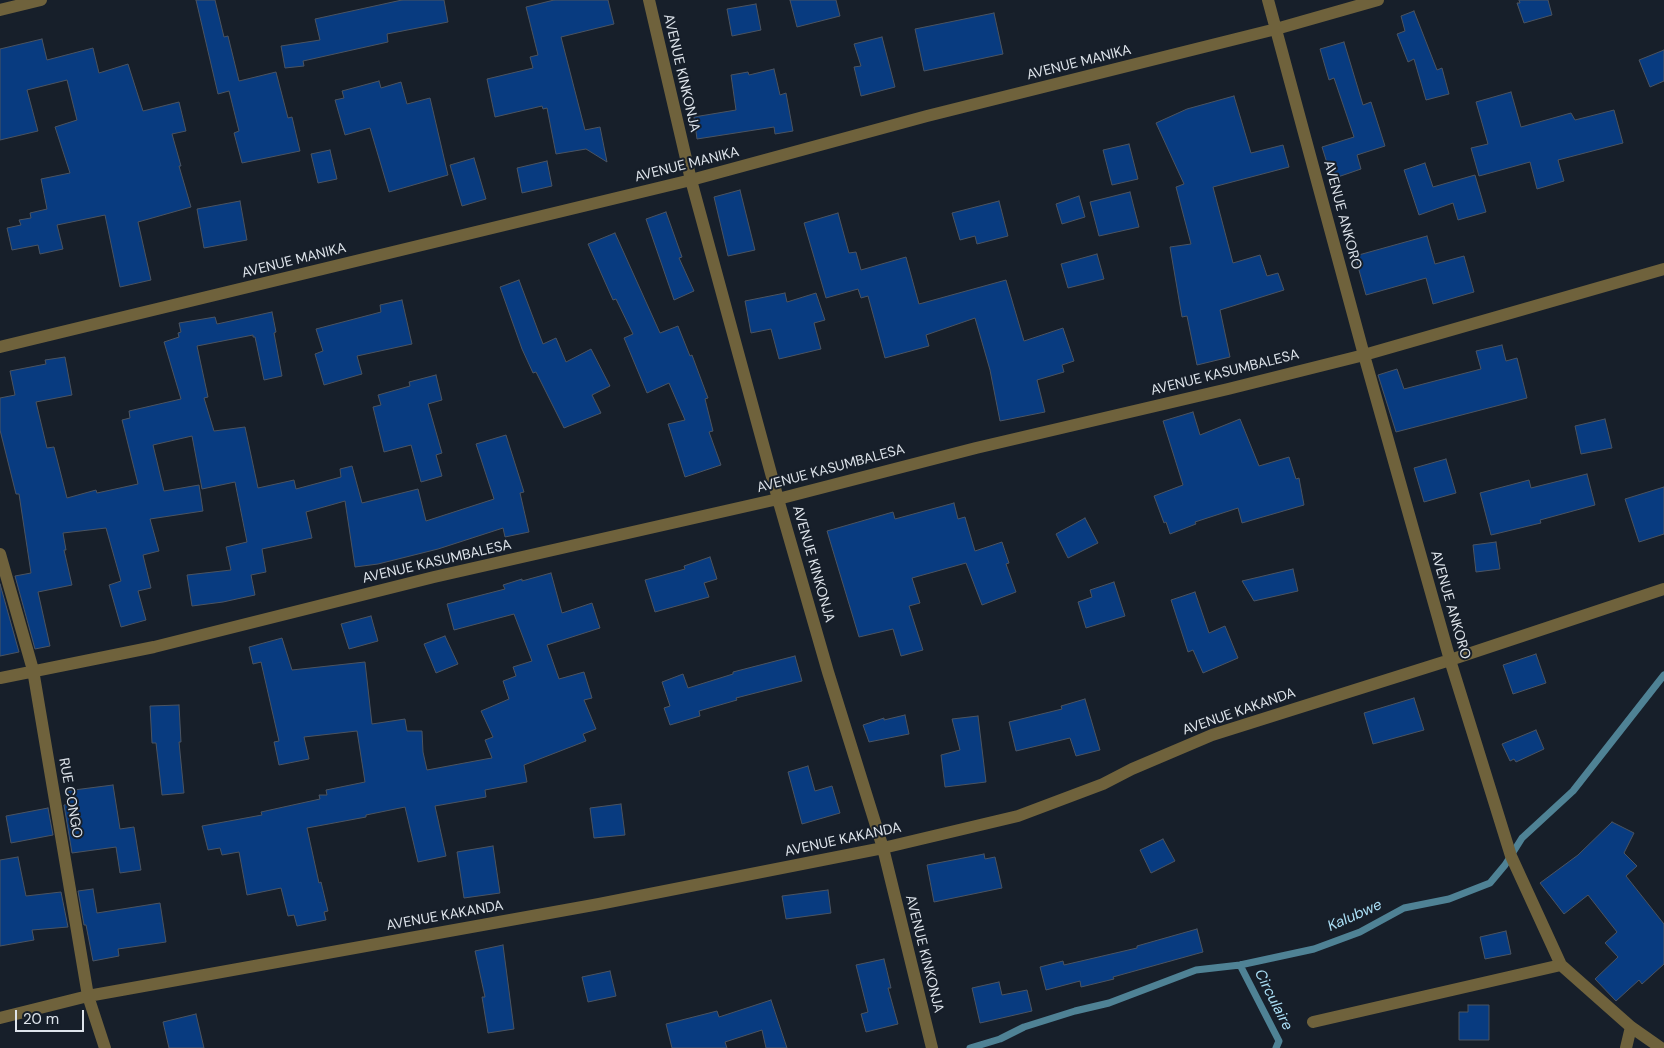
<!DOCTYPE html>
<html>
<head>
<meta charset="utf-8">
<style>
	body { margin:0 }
	#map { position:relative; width:1664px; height:1048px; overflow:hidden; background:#171f2a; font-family:"DM Sans",sans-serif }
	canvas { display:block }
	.scale { position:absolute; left:15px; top:1010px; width:69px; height:22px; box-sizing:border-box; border:2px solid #dee4eb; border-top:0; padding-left:6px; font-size:15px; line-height:18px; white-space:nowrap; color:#dee4eb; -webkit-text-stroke:4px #171f2a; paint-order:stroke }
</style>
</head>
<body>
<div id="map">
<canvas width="1664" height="1048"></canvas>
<div class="scale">20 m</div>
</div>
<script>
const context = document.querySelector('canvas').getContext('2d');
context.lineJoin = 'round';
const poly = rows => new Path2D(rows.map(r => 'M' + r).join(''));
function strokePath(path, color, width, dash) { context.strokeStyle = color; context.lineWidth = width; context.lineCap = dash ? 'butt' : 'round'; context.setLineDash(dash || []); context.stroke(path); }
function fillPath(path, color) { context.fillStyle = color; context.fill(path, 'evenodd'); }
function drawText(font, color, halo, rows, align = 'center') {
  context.font = font + ' "DM Sans",sans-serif'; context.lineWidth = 4; context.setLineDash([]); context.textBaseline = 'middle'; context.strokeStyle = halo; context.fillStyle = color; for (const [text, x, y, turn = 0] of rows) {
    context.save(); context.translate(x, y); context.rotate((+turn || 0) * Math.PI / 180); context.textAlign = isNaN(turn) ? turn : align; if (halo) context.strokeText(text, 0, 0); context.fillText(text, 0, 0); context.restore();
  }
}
strokePath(poly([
	[1240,965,1279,1041,1276,1048],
	[970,1048,1000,1039,1024,1027,1075,1011,1109,1003,1196,970,1240,965,1314,949,1360,932,1404,908,1449,899,1490,883,1505,865,1522,838,1573,791,1664,675]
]), '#4f8295', 7);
const building = poly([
	[196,0,215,0,224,37,228,36,239,81,276,72,288,118,292,117,300,151,242,163,234,133,239,131,229,91,218,94,196,0],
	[402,0,444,0,448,22,387,34,388,42,303,61,304,66,285,68,281,46,320,40,315,19,402,0],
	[554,0,608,0,614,24,561,37,585,130,600,127,607,162,586,149,556,154,547,108,543,109,542,106,495,117,487,79,533,68,530,57,538,55,526,7,554,0],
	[790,0,836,0,840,16,797,27,790,0],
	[1519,0,1548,0,1552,15,1524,23,1517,3,1520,3,1519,0],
	[756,4,761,30,732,36,727,9,756,4],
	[1414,11,1437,70,1442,68,1449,94,1426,100,1414,59,1408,62,1397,34,1405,31,1401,16,1414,11],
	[994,13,1003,54,924,71,915,29,994,13],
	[882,37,895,87,861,96,854,67,861,66,854,44,882,37],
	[42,39,47,60,93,48,99,73,128,64,143,111,179,102,186,131,172,134,181,166,179,166,191,207,138,222,151,280,120,287,105,215,57,225,63,249,40,254,38,245,12,250,7,228,21,225,19,220,31,218,30,213,47,209,41,179,70,173,55,127,77,120,67,80,27,90,38,131,0,140,0,49,42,39],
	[1344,42,1363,105,1371,102,1385,146,1357,155,1361,169,1332,179,1322,147,1354,137,1334,78,1329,80,1320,49,1344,42],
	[1664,50,1664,81,1650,87,1639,60,1664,50],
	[774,69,780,95,786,93,793,131,775,134,774,127,697,139,694,117,736,110,731,75,748,72,749,75,774,69],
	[379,81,381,88,401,82,407,104,430,98,448,175,389,192,370,128,345,135,335,100,344,98,342,91,379,81],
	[1511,92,1521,127,1571,113,1575,120,1614,110,1623,143,1558,160,1564,181,1537,189,1530,162,1479,176,1471,148,1488,144,1476,102,1511,92],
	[1234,96,1251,153,1283,145,1289,167,1213,187,1233,263,1260,255,1267,276,1278,273,1284,290,1220,310,1230,357,1197,365,1187,316,1182,317,1170,247,1191,244,1176,187,1184,184,1156,123,1187,109,1234,96],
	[1129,144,1138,179,1112,185,1103,150,1129,144],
	[330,150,337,179,318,183,311,154,330,150],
	[474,158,486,199,462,206,450,165,474,158],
	[547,161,552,186,522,193,517,168,547,161],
	[1425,163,1433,187,1475,175,1486,212,1458,220,1453,203,1419,215,1404,170,1425,163],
	[740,190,755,250,728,256,714,197,740,190],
	[1130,192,1139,227,1099,236,1090,202,1130,192],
	[1079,196,1085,217,1062,224,1056,204,1079,196],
	[240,201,247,240,204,248,197,209,240,201],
	[999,201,1008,236,977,244,975,236,960,240,952,213,999,201],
	[666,212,682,257,679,258,694,291,674,300,646,219,666,212],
	[838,213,849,253,856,252,861,270,906,257,919,304,1006,280,1024,341,1063,328,1074,361,1062,365,1064,372,1037,380,1045,412,1000,421,990,370,975,318,926,335,929,346,885,358,868,296,861,298,858,289,826,298,804,223,838,213],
	[615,233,660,333,678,326,690,356,692,355,708,398,705,399,713,431,709,432,721,465,685,477,668,424,685,420,669,383,647,393,624,338,633,334,616,299,613,300,588,244,615,233],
	[1427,236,1435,264,1464,256,1474,292,1433,304,1426,278,1366,295,1355,256,1427,236],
	[1097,254,1104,279,1068,288,1061,264,1097,254],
	[519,280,543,344,556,338,566,362,591,349,610,386,592,395,601,413,564,428,536,372,533,373,522,349,500,287,519,280],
	[785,293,787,302,816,293,825,320,814,323,821,349,779,359,771,329,751,333,745,301,785,293],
	[402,300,412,344,357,356,362,374,324,385,315,354,323,351,316,329,381,312,380,305,402,300],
	[272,312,276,332,274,333,282,376,264,380,255,337,253,337,253,335,197,346,208,397,204,398,214,431,245,427,258,488,294,480,296,489,341,477,340,469,352,466,362,503,418,489,426,521,494,499,476,444,506,435,524,492,520,493,529,532,505,537,503,528,438,549,378,564,355,567,345,501,306,512,312,538,262,549,266,572,251,575,255,595,223,602,192,606,187,575,231,570,226,547,247,542,235,482,202,489,192,436,153,445,164,491,199,485,203,511,150,519,159,551,143,555,151,588,138,591,146,620,121,627,109,585,121,581,106,528,63,533,66,550,64,550,72,585,38,592,50,646,35,649,15,576,31,573,19,494,16,494,0,430,0,398,15,395,10,371,46,364,45,360,65,357,72,395,36,402,47,448,54,447,67,498,96,490,97,493,138,484,122,420,130,418,129,411,181,399,164,342,179,337,178,333,181,332,179,323,215,317,217,324,272,312],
	[1502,345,1506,361,1517,358,1527,398,1396,432,1378,375,1397,369,1404,389,1481,369,1476,351,1502,345],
	[436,375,442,400,428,404,442,453,436,455,442,476,421,482,411,445,384,452,373,407,381,405,378,395,410,386,409,382,436,375],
	[1193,412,1200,435,1240,419,1259,466,1289,457,1296,479,1299,478,1304,505,1242,523,1238,508,1195,522,1196,524,1170,534,1166,522,1164,523,1154,496,1183,485,1163,421,1193,412],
	[1605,419,1612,448,1581,454,1575,426,1605,419],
	[1446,459,1456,493,1424,502,1414,468,1446,459],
	[1587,474,1595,505,1540,520,1541,523,1491,535,1480,493,1529,480,1531,488,1587,474],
	[1664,487,1664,534,1639,542,1625,499,1664,487],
	[954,503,958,519,965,517,975,551,1002,542,1009,563,1006,564,1016,592,982,605,966,563,912,578,920,603,909,606,923,650,901,656,893,629,859,637,827,531,893,512,895,519,954,503],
	[1085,518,1098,543,1068,558,1056,534,1085,518],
	[1496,542,1500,569,1476,572,1473,545,1496,542],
	[710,557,717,579,704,583,709,597,655,612,645,580,685,569,684,566,710,557],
	[1293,569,1298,591,1254,601,1242,581,1293,569],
	[551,573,562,613,592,603,600,628,547,645,559,679,584,672,592,698,584,700,596,729,583,734,586,741,524,765,527,782,485,790,486,797,435,806,446,856,418,862,405,807,366,815,366,817,307,828,319,883,321,882,328,911,324,912,326,920,297,926,294,915,288,916,281,888,247,895,239,852,222,855,220,848,208,850,202,826,262,815,261,812,320,799,319,795,327,795,326,790,365,782,357,731,304,737,309,759,279,765,274,742,279,741,261,662,253,664,249,647,282,638,292,670,365,662,372,724,405,719,407,731,422,731,423,752,427,770,486,759,492,758,485,740,493,737,481,711,509,699,503,681,516,676,513,667,532,661,514,614,454,630,447,604,505,589,503,585,522,579,522,581,551,573],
	[1114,582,1125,616,1086,628,1078,602,1092,597,1090,590,1114,582],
	[0,584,19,652,0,656,0,584],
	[1195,592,1209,633,1225,626,1238,658,1203,673,1193,650,1188,652,1171,600,1195,592],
	[371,616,378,641,349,649,341,624,371,616],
	[445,636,458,664,436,673,424,644,445,636],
	[1536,654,1546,683,1513,694,1503,665,1536,654],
	[795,656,802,681,736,698,737,700,699,711,700,716,670,725,664,708,670,706,662,682,683,674,688,688,733,674,733,672,795,656],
	[1414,698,1424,730,1373,744,1364,713,1414,698],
	[1085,699,1100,750,1076,756,1070,738,1016,751,1009,722,1062,709,1061,706,1085,699],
	[179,705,181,742,179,742,184,793,162,795,156,743,152,743,150,706,179,705],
	[905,715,909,734,869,742,863,725,884,718,884,720,905,715],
	[978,716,986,782,945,787,941,755,960,750,952,719,978,716],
	[1536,730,1544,749,1516,762,1514,759,1510,761,1502,744,1536,730],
	[808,766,815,791,832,786,840,813,802,824,788,772,808,766],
	[113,785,120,829,134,827,141,870,120,873,116,847,72,853,64,805,68,804,66,791,113,785],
	[621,804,625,835,594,838,590,808,621,804],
	[48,808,53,835,11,843,6,816,48,808],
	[1612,822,1634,833,1624,853,1637,866,1626,876,1664,924,1664,964,1642,984,1639,980,1616,1001,1595,979,1618,957,1605,943,1617,932,1588,895,1564,914,1540,883,1578,855,1612,822],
	[1163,839,1175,861,1151,873,1140,850,1163,839],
	[493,846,500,893,464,898,457,852,493,846],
	[984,854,985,859,995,857,1002,888,934,902,927,865,984,854],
	[18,857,26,896,61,892,68,927,32,930,34,940,0,946,0,860,18,857],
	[93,889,97,913,160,903,166,942,118,949,119,956,93,961,86,925,84,925,78,891,93,889],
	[828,890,831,913,786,919,782,896,828,890],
	[1197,929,1203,952,1113,977,1114,979,1081,987,1080,981,1046,990,1040,967,1063,961,1064,965,1137,948,1137,946,1197,929],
	[1506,931,1511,954,1485,959,1480,937,1506,931],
	[503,945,514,1029,488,1033,482,997,485,997,475,951,503,945],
	[884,959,891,988,888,988,898,1024,866,1032,861,1014,868,1012,856,965,884,959],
	[610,971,616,996,588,1002,582,977,610,971],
	[999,982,1002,995,1027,990,1032,1011,980,1023,972,988,999,982],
	[771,1000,787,1048,766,1048,762,1030,725,1042,727,1048,672,1048,666,1024,717,1011,719,1017,771,1000],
	[1468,1005,1489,1005,1489,1040,1459,1040,1459,1012,1468,1012,1468,1005],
	[196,1014,204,1048,169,1048,163,1022,196,1014]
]);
fillPath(building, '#083b80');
strokePath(building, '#4b5461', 1);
strokePath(poly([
	[649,0,691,180,778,499,828,672,883,848,932,1048],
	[1268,0,1364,355,1450,660,1511,856,1561,965,1631,1027,1661,1048],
	[0,10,41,0],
	[0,347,691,180,927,116,1276,29,1378,0],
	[0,554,33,670,88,996,105,1048],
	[0,678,154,647,434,577,778,499,976,448,1228,389,1364,355,1664,269],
	[0,1018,88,996,599,904,883,848,1018,816,1103,784,1132,769,1212,735,1450,660,1664,589],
	[1313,1022,1561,965],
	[1626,1048,1631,1027]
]), '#6f623c', 12);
drawText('14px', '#dee4eb', '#171f2a', [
	["AVENUE MANIKA",1079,63,-14],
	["AVENUE KINKONJA",681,73,77],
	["AVENUE MANIKA",687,165,-14],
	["AVENUE ANKORO",1342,215,75],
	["AVENUE MANIKA",294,261,-14],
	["AVENUE KASUMBALESA",1225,373,-14],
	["AVENUE KASUMBALESA",831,469,-15],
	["AVENUE KASUMBALESA",437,562,-13],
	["AVENUE KINKONJA",813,564,74],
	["AVENUE ANKORO",1450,605,74],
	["AVENUE KAKANDA",1239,712,-19],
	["RUE CONGO",70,798,80],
	["AVENUE KAKANDA",843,840,-12],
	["AVENUE KAKANDA",445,916,-10],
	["AVENUE KINKONJA",924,954,76]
]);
drawText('italic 15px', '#aadff6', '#171f2a', [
	["Kalubwe",1355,916,-24],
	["Circulaire",1273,1000,63]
]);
</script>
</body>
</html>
